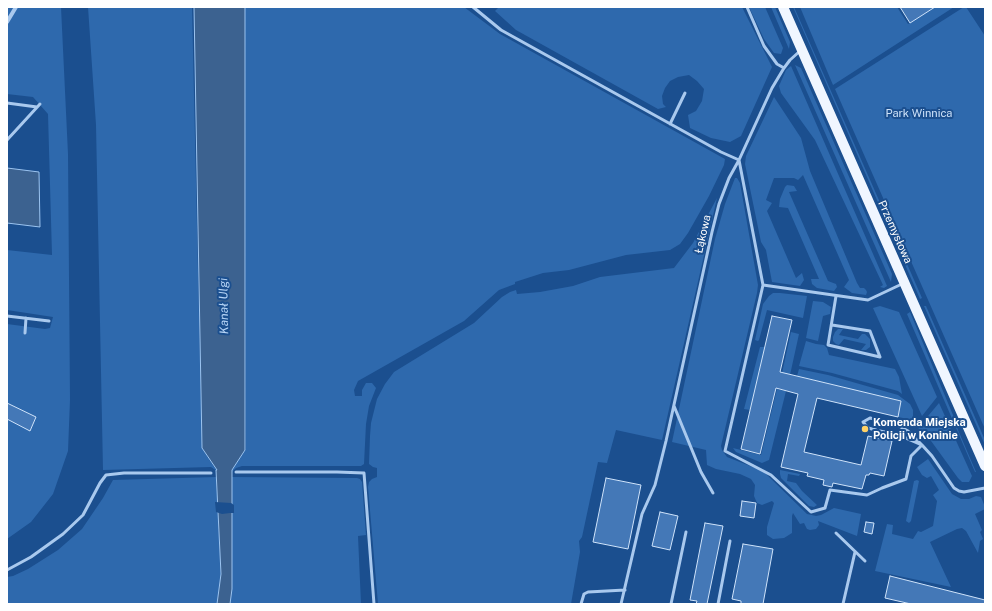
<!DOCTYPE html>
<html>
<head>
<meta charset="utf-8">
<style>
	body { margin:0 }
	#map { position:relative; width:992px; height:611px; overflow:hidden; background:#1b4f8f; font-family:"Public Sans",sans-serif }
	canvas { display:block }
	.frame { position:absolute; inset:0; border:8px solid #fff; pointer-events:none }
</style>
</head>
<body>
<div id="map">
<canvas width="992" height="611"></canvas>
<div class="frame"></div>
</div>
<script>
const context = document.querySelector('canvas').getContext('2d');
context.lineJoin = 'round';
function fillPath(path, color) { context.fillStyle = color; context.fill(path, 'evenodd'); }
const poly = rows => new Path2D(rows.map(r => 'M' + r).join(''));
function strokePath(path, color, width, dash) { context.strokeStyle = color; context.lineWidth = width; context.lineCap = dash ? 'butt' : 'round'; context.setLineDash(dash || []); context.stroke(path); }
function drawText(font, color, halo, rows, align = 'center') {
  context.font = font + ' "Public Sans",sans-serif'; context.lineWidth = 4; context.setLineDash([]); context.textBaseline = 'middle'; context.strokeStyle = halo; context.fillStyle = color; for (const [text, x, y, turn = 0] of rows) {
    context.save(); context.translate(x, y); context.rotate((+turn || 0) * Math.PI / 180); context.textAlign = isNaN(turn) ? turn : align; if (halo) context.strokeText(text, 0, 0); context.fillText(text, 0, 0); context.restore();
  }
}
fillPath(poly([
	[7,7,61,7,68,154,70,400,68,451,53,494,31,522,7,539,7,324,45,329,50,328,53,317,7,310,7,250,52,255,48,114,33,97,7,94],
	[88,7,192,7,202,448,217,471,211,467,103,470,96,125],
	[245,7,464,7,500,34,725,159,724,165,709,196,688,233,680,244,670,250,626,255,569,270,543,273,515,282,515,284,499,290,464,321,358,381,354,390,355,396,362,396,362,390,366,383,372,383,376,388,369,406,366,424,364,464,361,466,242,466,236,468,232,472,232,470,246,449],
	[499,7,742,7,772,67,741,136,730,142,711,138,690,128,688,115,696,111,702,101,704,89,697,81,689,75,678,77,670,81,665,88,662,96,663,104,666,107,658,109,516,30,495,11],
	[749,7,765,7,783,48,781,54,774,53,764,39],
	[771,7,775,7,790,42,789,49],
	[793,7,794,7,922,298,920,299],
	[800,7,897,7,908,24,935,7,954,7,833,85],
	[964,7,966,7,985,36,985,429,835,89],
	[795,65,801,68,892,274,891,282],
	[791,66,887,286,884,288,880,287,883,285,815,140,781,93,779,86,786,70],
	[774,97,801,138,810,171,857,283,860,288,864,288,866,290,867,292,866,295,852,293,844,287,849,280,803,175,798,180,794,178,774,178,766,200,772,203,767,211,796,278,802,273,804,280,800,286,772,282,766,250,761,242,745,164,746,156],
	[735,178,737,178,740,183,758,285,757,293,721,446,722,450,727,457,763,471,807,514,816,516,821,515,834,508,861,514,857,536,818,521,819,525,816,529,810,530,807,529,804,523,800,524,793,513,792,516,792,533,784,538,773,539,767,535,767,527,774,503,772,501,762,505,757,503,754,496,755,485,751,479,740,474,716,469,707,465,706,450,672,442,715,239,725,204],
	[787,185,794,186,797,191,789,192,828,281,836,284,837,287,834,291,817,288,812,284,811,279,819,279,788,208,779,207,780,199,785,187],
	[717,198,662,440,616,430,607,463,598,462,582,537,579,541,580,552,571,604,378,604,368,487,369,482,372,479,377,477,377,468,373,467,369,464,370,436,371,423,377,399,385,384,394,372,474,323,502,297,510,292,516,290,517,294,540,292,573,286,600,277,674,268,693,243],
	[773,293,780,293,807,296,803,318,767,310,759,340,758,341,755,340,763,304,769,296],
	[813,301,823,302,831,307,830,314,823,316,818,341,806,338],
	[880,306,899,312,937,397,922,416,873,308],
	[924,306,926,306,985,440,985,445],
	[910,312,953,415,958,430,976,472,975,472,907,314],
	[838,329,843,329,839,335,858,339,862,334,865,334,870,339,870,347,866,350,861,350,866,344,844,339,839,345,836,344,833,341,833,337,835,332],
	[791,332,799,334,790,375,782,373],
	[806,341,816,344,824,345,827,348,829,355,895,369,899,377,902,394,898,391,832,373,799,366],
	[760,347,765,347,750,410,744,409],
	[799,369,828,375,898,395,910,404,913,410,913,420,898,417,901,401,797,376],
	[777,389,786,391,769,460,762,463,736,452,733,448,761,455],
	[939,403,972,476,969,482,962,482,958,478,926,434,918,428,916,420,923,422],
	[928,459,952,494,961,499,969,499,976,496,981,497,985,507,985,509,975,514,982,530,980,532,983,539,980,541,978,553,966,531,962,528,957,529,930,542,951,587,875,571,887,524,893,525,892,534,913,539,918,531,921,532,933,526,937,501,933,495,939,490,931,476,927,478,922,475,917,467],
	[780,470,800,474,799,476,788,474,787,481,796,483,802,491,817,505,814,507,809,506,781,478,780,474],
	[216,477,221,574,217,604,7,604,7,577,13,576,28,569,58,550,82,529,103,498,113,480],
	[232,477,357,478,360,479,362,482,366,535,358,536,361,604,230,604,232,589],
	[917,480,919,481,911,521,909,523,906,521,914,481]
]), '#2e69ad');
const water = poly([
	[194,7,245,7,245,450,232,470,232,589,230,604,217,604,221,574,216,470,217,470,202,448,194,7],
	[7,168,39,172,40,227,7,223,7,168]
]);
fillPath(water, '#3c6290');
strokePath(water, '#9cc4f0', 1);
fillPath(poly([
	[215,502,231,503,234,505,234,513,230,513,222,514,216,512]
]), '#1b4f8f');
const building = poly([
	[900,7,935,7,910,23,900,7],
	[772,316,792,320,780,372,901,401,898,417,817,398,804,452,861,465,868,436,892,441,884,476,870,473,869,475,866,475,862,489,833,483,832,487,823,485,824,480,807,476,808,473,781,467,798,394,776,388,760,454,741,449,772,316],
	[7,403,36,417,30,431,7,419,7,403],
	[606,478,641,485,628,549,593,542,606,478],
	[742,501,756,503,754,518,740,516,742,501],
	[660,512,678,516,670,550,652,546,660,512],
	[866,522,874,523,872,534,864,532,866,522],
	[705,523,723,526,707,604,696,604,697,601,690,600,705,523],
	[743,544,773,549,763,604,741,604,741,601,732,599,743,544],
	[890,576,985,600,985,604,911,604,885,598,890,576]
]);
fillPath(building, '#4478b7');
strokePath(building, '#cfe3fa', 1);
strokePath(poly([
	[473,7,501,30,721,152,739,160,763,285,868,300,904,283],
	[747,7,764,46,777,64,784,68],
	[7,103,37,107],
	[670,124,685,93],
	[7,140,40,104],
	[763,285,725,451,771,475,811,512,825,508,830,490,867,495,882,488,906,479,911,456,922,445,932,456,954,488,959,491,964,492,985,488],
	[836,296,828,345,880,357],
	[7,316,49,321],
	[832,325,870,331,880,357],
	[25,333,26,318],
	[674,406,701,472,713,493],
	[883,421,895,424,908,431,922,445],
	[876,430,868,428,863,422,870,418,878,420],
	[880,431,899,435,920,444],
	[236,472,337,472,364,473,374,604],
	[836,533,865,561],
	[7,570,31,557,63,534,83,515,100,483,106,475,124,473,211,473],
	[581,604,584,594,588,592,625,590],
	[621,604,642,514,655,485,666,441,712,232,719,204,729,178,739,160,772,88,784,68,790,60,800,51],
	[671,604,686,532],
	[718,604,730,541],
	[843,604,855,552]
]), '#a9c9ee', 3);
strokePath(poly([
	[7,22,16,7]
]), '#a9c9ee', 4);
strokePath(poly([
	[783,7,985,466]
]), '#f0f6ff', 10);
for (const [x, y, r, color] of [
	[865,429,4,"#ffd166"]
]) { const dot = new Path2D(); dot.arc(x, y, r, 0, 2 * Math.PI); context.fillStyle = color; context.fill(dot); strokePath(dot, '#1b4f8f', 1.5); }
drawText('11px', '#cfe3fa', '#1b4f8f', [
	["Park Winnica",919,114]
]);
drawText('11px', '#fff', '#1b4f8f', [
	["Przemysłowa",895,232,66],
	["Łąkowa",703,234,-77]
]);
drawText('bold 11px', '#fff', '#1b4f8f', [
	["Komenda Miejska",873,423],
	["Policji w Koninie",873,436]
], 'left');
drawText('italic 12px', '#b5d3f5', '#1b4f8f', [
	["Kanał Ulgi",224,306,-91]
]);
</script>
</body>
</html>
